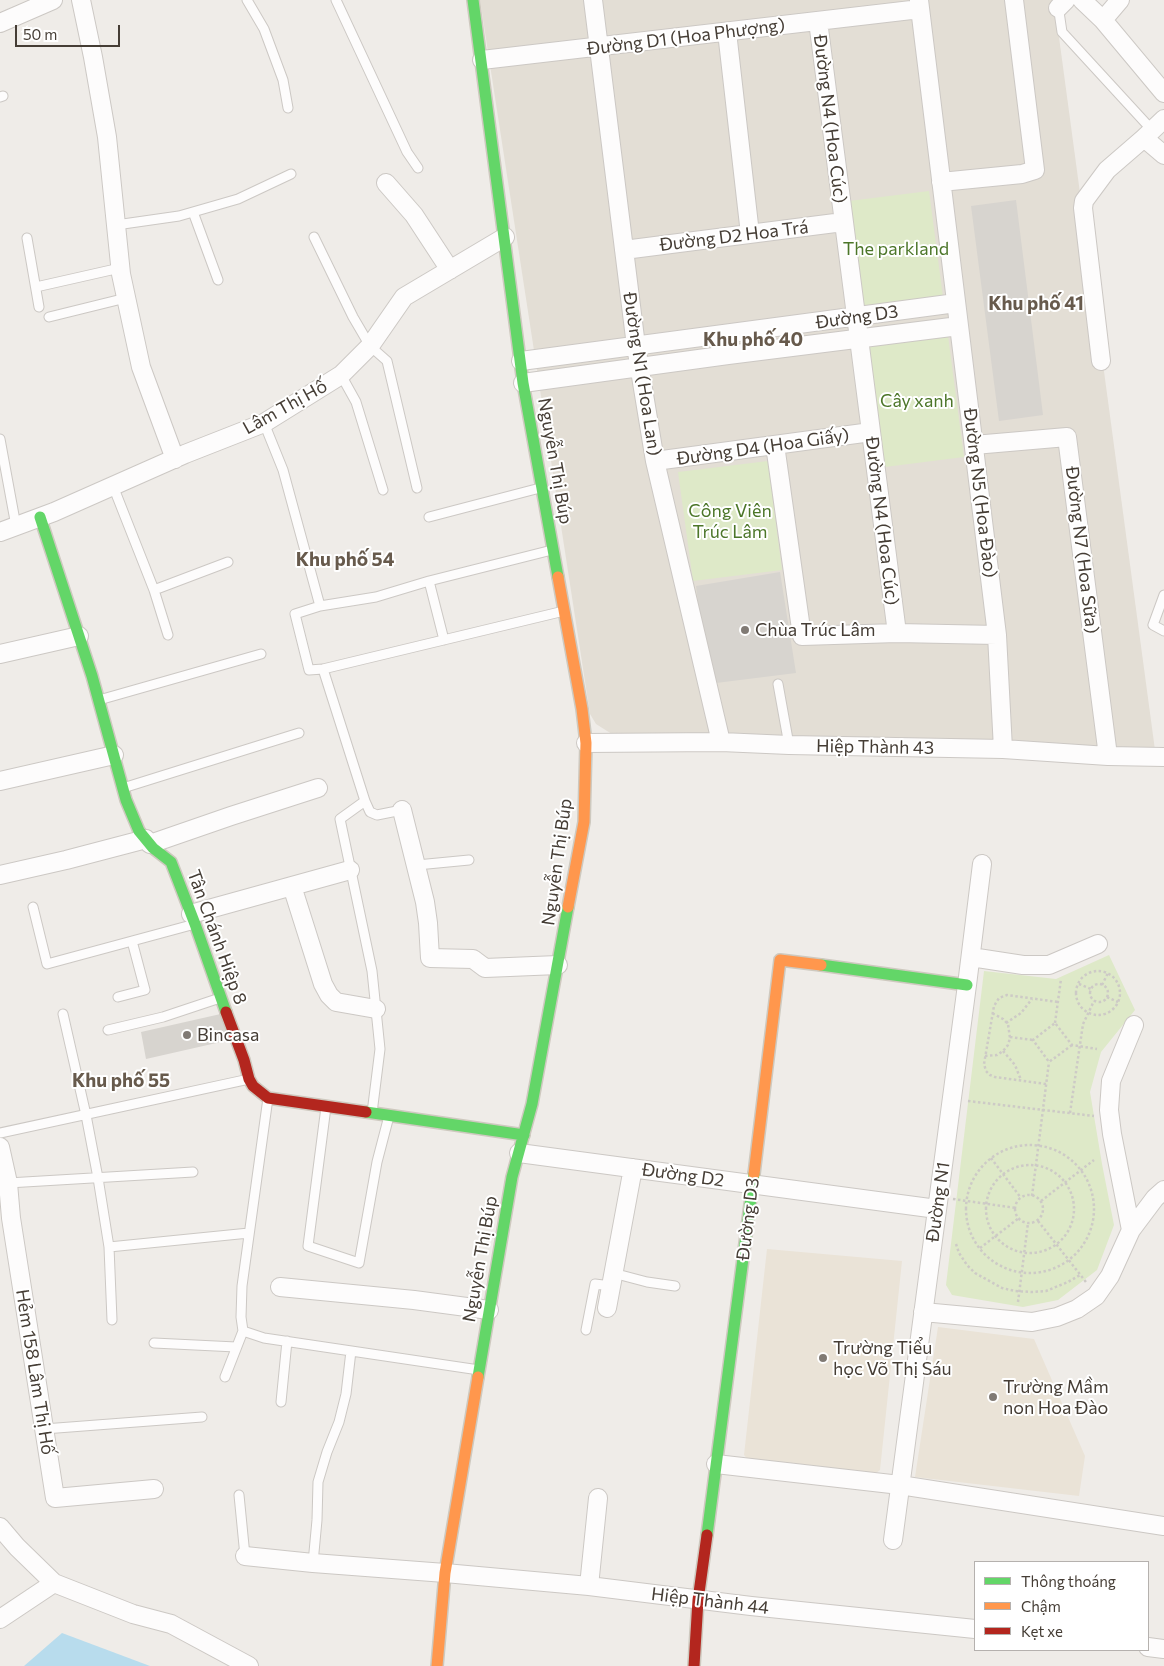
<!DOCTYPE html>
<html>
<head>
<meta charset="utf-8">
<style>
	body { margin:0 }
	#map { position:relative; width:1164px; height:1666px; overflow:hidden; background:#efece8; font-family:Commissioner,sans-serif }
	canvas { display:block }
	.legend { position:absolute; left:974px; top:1561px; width:175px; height:90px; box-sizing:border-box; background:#fff; border:1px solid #b5b1ae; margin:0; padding:6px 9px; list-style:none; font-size:15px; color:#453d35 }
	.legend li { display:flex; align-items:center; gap:10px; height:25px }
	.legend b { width:25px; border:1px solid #b5b1ae }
	.scale { position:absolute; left:15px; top:25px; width:105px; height:22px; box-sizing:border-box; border:2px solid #453d35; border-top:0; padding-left:6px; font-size:15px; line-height:18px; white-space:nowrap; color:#453d35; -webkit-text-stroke:4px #fff; paint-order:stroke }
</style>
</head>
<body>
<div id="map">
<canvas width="1164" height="1666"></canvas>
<ul class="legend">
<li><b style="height:6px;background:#63d668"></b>Thông thoáng</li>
<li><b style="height:6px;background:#ff974d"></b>Chậm</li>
<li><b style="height:6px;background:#b3261e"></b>Kẹt xe</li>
</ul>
<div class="scale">50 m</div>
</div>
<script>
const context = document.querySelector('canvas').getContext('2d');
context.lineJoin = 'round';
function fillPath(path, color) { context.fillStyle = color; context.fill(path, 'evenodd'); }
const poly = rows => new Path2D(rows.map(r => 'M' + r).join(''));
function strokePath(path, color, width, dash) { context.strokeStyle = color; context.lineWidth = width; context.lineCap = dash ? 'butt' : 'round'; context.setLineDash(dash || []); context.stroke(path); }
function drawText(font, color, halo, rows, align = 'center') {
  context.font = font + ' Commissioner,sans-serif'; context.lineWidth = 4; context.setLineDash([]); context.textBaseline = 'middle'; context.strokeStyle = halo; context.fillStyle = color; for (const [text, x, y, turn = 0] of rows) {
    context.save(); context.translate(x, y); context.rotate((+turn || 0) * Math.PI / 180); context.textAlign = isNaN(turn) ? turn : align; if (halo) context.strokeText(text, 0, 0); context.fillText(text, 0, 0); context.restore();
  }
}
fillPath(poly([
	[480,0,1054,0,1155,750,615,736,596,724,590,714]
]), '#e3ded5');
fillPath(poly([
	[767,1249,902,1261,880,1470,871,1477,752,1464,744,1455],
	[938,1327,1034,1339,1085,1456,1079,1496,915,1477]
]), '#eae3d7');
fillPath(poly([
	[929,191,943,297,863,307,849,201],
	[948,336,964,457,885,467,869,346],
	[768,461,782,570,693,581,678,472],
	[1109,955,1135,1010,1101,1052,1090,1092,1102,1164,1114,1225,1097,1270,1058,1300,1023,1307,952,1295,946,1285,984,971,1056,979]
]), '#dee9c8');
fillPath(poly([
	[62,1633,150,1666,24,1666]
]), '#b8dced');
fillPath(poly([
	[1016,200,1043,415,999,421,971,206],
	[780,572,796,673,708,684,696,586],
	[225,1013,234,1039,146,1059,141,1032]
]), '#d7d4cf');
const lane = poly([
	[247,0,264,29,283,80,288,108],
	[336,0,407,152,418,168],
	[1058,5,1062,32,1152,130],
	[0,97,3,96],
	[193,212,218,280],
	[116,225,179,216,238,199,291,174],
	[314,237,353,317,370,346,387,361,417,488],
	[27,238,39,307],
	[36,287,120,268],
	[49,317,126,298],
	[341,375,356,402,383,490],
	[264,423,283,470,320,606,376,597,429,581,552,550],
	[0,439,16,526],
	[113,486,154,590,168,635],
	[429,517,540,488],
	[429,581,444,640],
	[154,590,228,562],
	[1164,595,1153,625,1164,631],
	[320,606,295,614,309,670,323,669,564,611],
	[323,669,365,801,340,819,372,971,380,1049,372,1113],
	[778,684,789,745],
	[99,700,261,654],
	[123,788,299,733],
	[365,801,370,812,377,815,402,810],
	[417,865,469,860],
	[33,907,47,964,195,924],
	[118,997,145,990,132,941],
	[63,1014,86,1115,98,1178,109,1247,112,1320],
	[108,1030,163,1017,220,998],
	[268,1098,242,1286,241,1317,243,1331,264,1338,479,1370],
	[326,1107,308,1246,359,1263,377,1162,389,1116],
	[0,1133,249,1079],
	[8,1183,193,1172],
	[109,1247,249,1233],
	[613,1273,647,1282,675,1286],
	[586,1330,595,1284,611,1286],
	[154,1343,236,1347],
	[225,1377,243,1331],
	[281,1402,287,1341],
	[44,1429,202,1417],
	[239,1495,245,1556],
	[313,1563,317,1520,318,1482,327,1452,339,1422,346,1394,351,1351]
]);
const street = poly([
	[81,0,93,57,107,137,121,274,141,367,175,459],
	[593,0,636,346,655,461,721,742],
	[919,0,997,635,1003,749],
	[1082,0,1103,20,1164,93],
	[1058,8,1066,0],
	[1103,20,1120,0],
	[818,21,897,633],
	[0,23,53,0],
	[727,32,750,234],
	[482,60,920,9],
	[1144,138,1164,119],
	[941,182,1022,174,1035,170,1014,0],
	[386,183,414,215,450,270],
	[624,250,843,222],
	[521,361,956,303],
	[1101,361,1083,208,1084,201,1107,170,1144,138,1164,155],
	[523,383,728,355,959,326],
	[775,445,802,636,897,633,997,635],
	[974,445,1067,437,1108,756],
	[655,461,871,432],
	[0,532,54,512,185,454,264,423,341,375,370,346,404,297,505,237],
	[0,654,79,636],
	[586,743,721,742,789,745,1003,749,1108,756,1164,757],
	[0,781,114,755],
	[402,810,425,902,428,923,430,958,473,959,485,968,558,965],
	[150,844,231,816,318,788],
	[0,875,66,860,146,839],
	[292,886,323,984,329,995,336,1002,376,1009],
	[191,914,350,870],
	[971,957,1023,965,1049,965,1098,944],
	[0,1147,8,1183,11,1218,55,1498,154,1489],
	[519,1153,937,1209],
	[1131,1230,1112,1134,1109,1110,1111,1081,1134,1025],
	[280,1287,414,1300,489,1310],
	[607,1308,633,1168],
	[923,1312,1032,1322,1057,1317,1077,1309,1096,1296,1110,1276,1131,1230,1155,1198,1164,1190],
	[716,1464,900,1485,1164,1526],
	[0,1527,17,1547,54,1583,133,1614,171,1624,249,1666],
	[893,1540,967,985,982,864],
	[245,1556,313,1563,445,1573,589,1586,751,1606,975,1629],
	[589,1586,598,1498],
	[0,1619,54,1583],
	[1148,1647,1164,1649]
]);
const fast = poly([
	[473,0,523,383,558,577],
	[40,517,92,676,126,800,139,831,153,848,171,862,195,924,226,1012],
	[821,965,967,985],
	[366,1112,524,1135],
	[478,1377,512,1177,532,1104,568,907],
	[707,1535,754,1174]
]);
const slow = poly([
	[558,577,582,709,586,743,584,822,568,907],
	[754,1174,780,960,821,965],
	[437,1666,445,1573,478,1377]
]);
const jam = poly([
	[226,1012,244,1060,249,1079,253,1086,268,1098,366,1112],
	[694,1666,698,1600,707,1535]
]);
strokePath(lane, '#ccc8c4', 11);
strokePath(street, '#ccc8c4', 20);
strokePath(fast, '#cec9bf', 14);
strokePath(slow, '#cec9bf', 14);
strokePath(jam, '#cec9bf', 14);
strokePath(poly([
	'1076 993a22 22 0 1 1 44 0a22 22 0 1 1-44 0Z',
	[1079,984,1091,989],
	'1090 993a9 9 0 1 1 18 0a9 9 0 1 1-18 0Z',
	[1102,985,1108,973],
	[1107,997,1118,1002],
	[1006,1023,1021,1013,1032,999],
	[1055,1023,1061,979],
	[1010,1037,1033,1040],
	[1072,1045,1049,1062,1033,1040,1055,1023,1072,1045,1097,1049],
	[1003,1051,1015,1065,1021,1080],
	[985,1056,997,1055,1003,1051,1008,1045,1010,1038,1008,1024,1003,1019,992,1013],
	[1046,1084,995,1077,990,1075,986,1071,984,1064,994,1006,999,998,1007,995,1058,1002],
	[968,1101,1094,1116],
	[1070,1113,1083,1024,1094,1001],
	'966 1209a64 64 0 1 1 128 0a64 64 0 1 1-128 0Z',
	[991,1158,1021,1198],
	'986 1209a44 44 0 1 1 88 0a44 44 0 1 1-88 0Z',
	'1015 1209a14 14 0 1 1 28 0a14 14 0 1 1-28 0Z',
	[1032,1196,1049,1062],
	[953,1199,1016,1208],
	[1041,1201,1094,1160],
	[1038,1221,1086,1282],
	[956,1244,959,1253,967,1265,975,1273,1002,1288,1015,1291,1032,1292,1046,1291,1068,1282,1080,1275],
	[980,1248,1019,1218],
	[1018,1302,1028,1223]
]), '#cdcac6', 2.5, [2.5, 2.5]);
strokePath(lane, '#fdfcfc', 9);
strokePath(street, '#fdfcfc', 18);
strokePath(fast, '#63d668', 11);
strokePath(slow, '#ff974d', 11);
strokePath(jam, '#b3261e', 11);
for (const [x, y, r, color] of [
	[745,630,5,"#807a74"],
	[187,1035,5,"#807a74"],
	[823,1358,5,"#807a74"],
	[993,1397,5,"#807a74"]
]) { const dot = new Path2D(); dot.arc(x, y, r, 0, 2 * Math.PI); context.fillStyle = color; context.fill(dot); strokePath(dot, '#fff', 2); }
drawText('18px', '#453d35', '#fff', [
	["Đường D1 (Hoa Phượng)",686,37,-7],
	["Đường N4 (Hoa Cúc)",830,119,83],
	["Đường D2 Hoa Trá",734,236,-7],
	["Đường D3",857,317,-8],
	["Đường N1 (Hoa Lan)",642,374,81],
	["Lâm Thị Hố",285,407,-29],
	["Đường D4 (Hoa Giấy)",763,447,-8],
	["Nguyễn Thị Búp",555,461,80],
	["Đường N5 (Hoa Đào)",980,493,83],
	["Đường N4 (Hoa Cúc)",882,521,83],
	["Đường N7 (Hoa Sữa)",1082,550,83],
	["Hiệp Thành 43",875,747,1],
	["Nguyễn Thị Búp",557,862,-82],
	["Tân Chánh Hiệp 8",217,937,70],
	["Đường D2",683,1175,8],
	["Đường N1",938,1202,-82],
	["Đường D3",748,1219,-83],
	["Nguyễn Thị Búp",480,1259,-80],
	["Hẻm 158 Lâm Thị Hố",35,1372,81],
	["Hiệp Thành 44",710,1601,7]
]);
drawText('18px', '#4c7629', '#fff', [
	["The parkland",896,249],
	["Cây xanh",917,401],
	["Công Viên",730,511],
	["Trúc Lâm",730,532]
]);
drawText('18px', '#453d35', '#fff', [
	["Chùa Trúc Lâm",755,630],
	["Bincasa",197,1035],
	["Trường Tiểu",833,1348],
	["học Võ Thị Sáu",833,1369],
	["Trường Mầm",1003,1387],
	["non Hoa Đào",1003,1408]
], 'left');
drawText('bold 19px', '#675a4c', '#fff', [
	["Khu phố 41",1036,304],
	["Khu phố 40",753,340],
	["Khu phố 54",345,560],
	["Khu phố 55",121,1081]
]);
</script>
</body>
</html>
